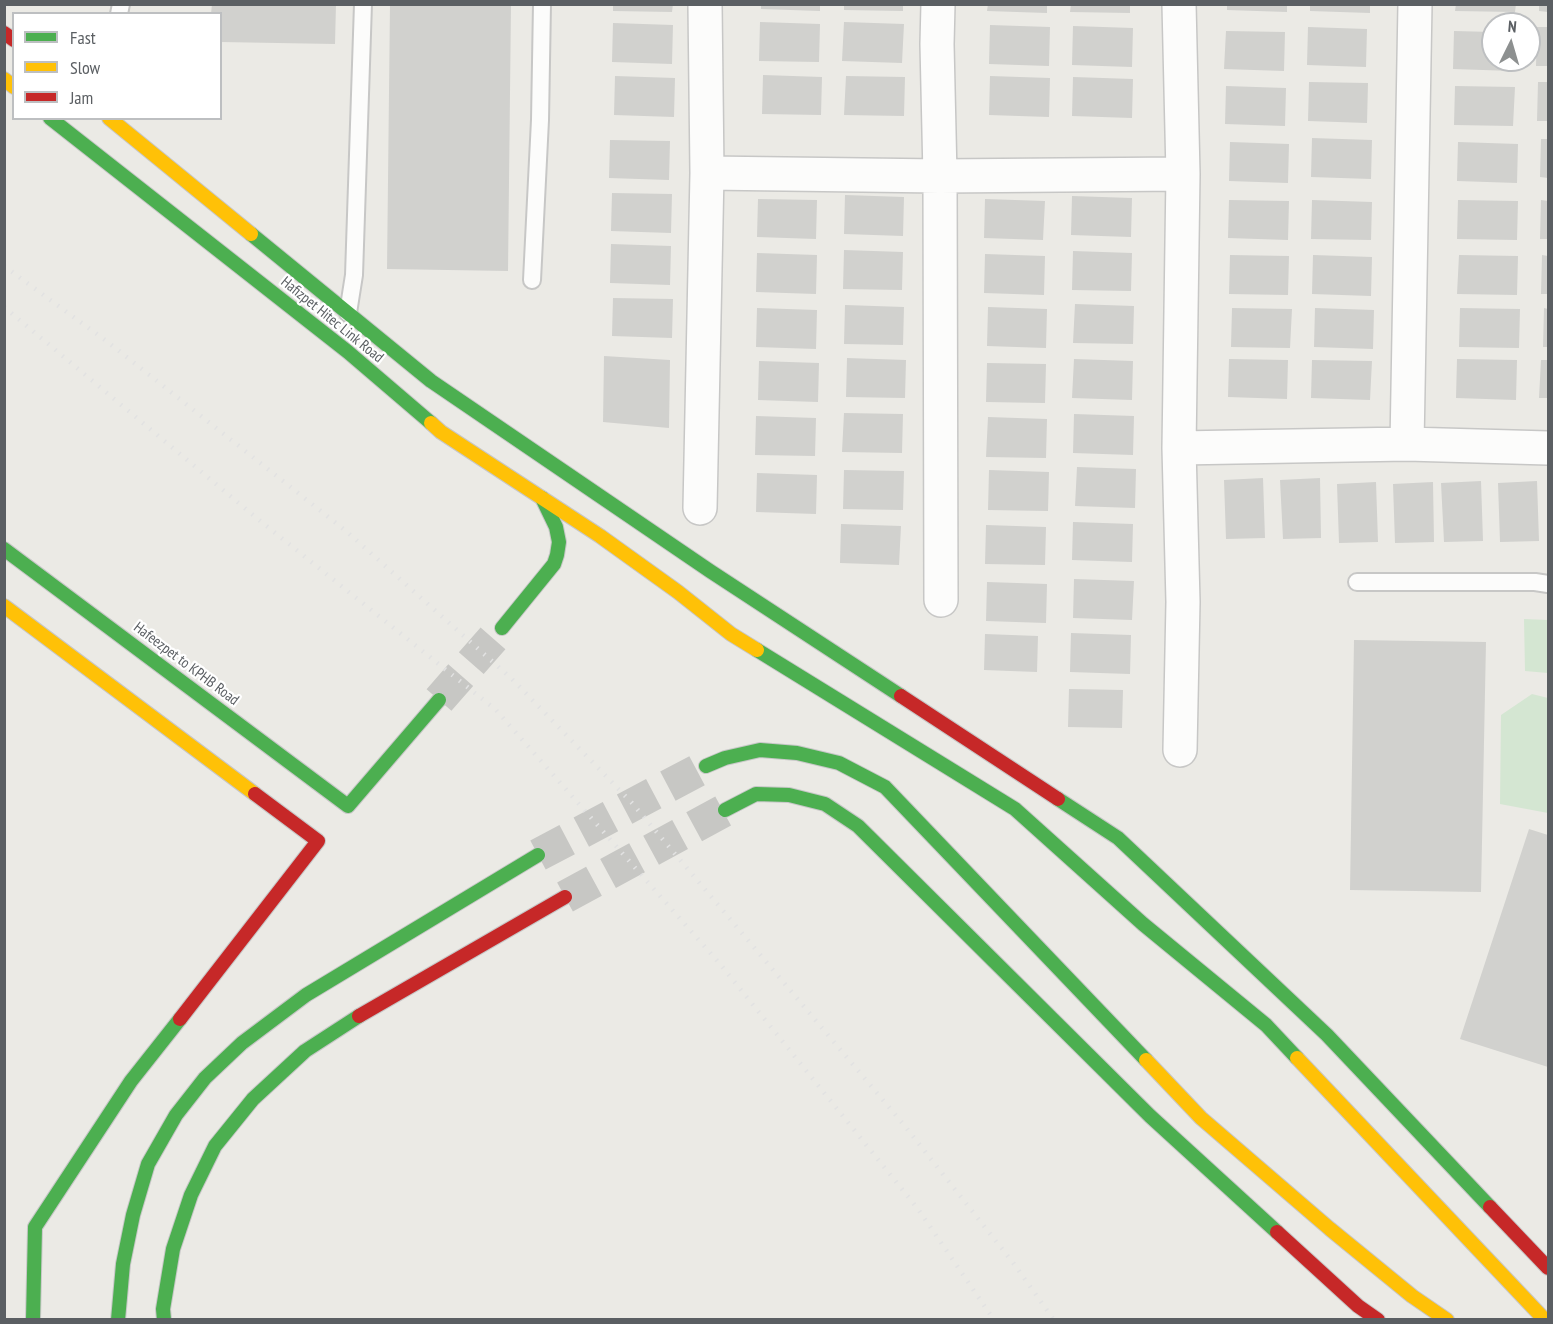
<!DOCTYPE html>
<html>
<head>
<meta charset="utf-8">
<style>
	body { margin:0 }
	#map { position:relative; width:1553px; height:1324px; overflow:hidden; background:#ebeae5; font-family:"PT Sans Narrow",sans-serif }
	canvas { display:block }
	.frame { position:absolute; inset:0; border:6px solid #5b5f63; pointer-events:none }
	.legend { position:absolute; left:12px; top:12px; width:210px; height:108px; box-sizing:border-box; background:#fff; border:2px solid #bdbfc1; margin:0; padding:8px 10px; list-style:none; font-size:18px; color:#5b5f63 }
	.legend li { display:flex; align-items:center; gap:12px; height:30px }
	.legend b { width:30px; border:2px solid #bdbfc1 }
	.north { position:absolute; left:1481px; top:12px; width:60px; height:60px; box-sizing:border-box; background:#fff; border:2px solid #bdbfc1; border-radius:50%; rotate:5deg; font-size:16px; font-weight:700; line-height:24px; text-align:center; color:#5b5f63 }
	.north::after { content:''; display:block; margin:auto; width:21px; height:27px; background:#8d9090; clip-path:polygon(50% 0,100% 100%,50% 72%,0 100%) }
</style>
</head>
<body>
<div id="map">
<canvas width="1553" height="1324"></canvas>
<div class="frame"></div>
<ul class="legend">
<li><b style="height:8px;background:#4caf50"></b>Fast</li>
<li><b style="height:8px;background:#ffc107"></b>Slow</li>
<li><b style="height:8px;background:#c62828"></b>Jam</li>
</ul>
<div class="north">N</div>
</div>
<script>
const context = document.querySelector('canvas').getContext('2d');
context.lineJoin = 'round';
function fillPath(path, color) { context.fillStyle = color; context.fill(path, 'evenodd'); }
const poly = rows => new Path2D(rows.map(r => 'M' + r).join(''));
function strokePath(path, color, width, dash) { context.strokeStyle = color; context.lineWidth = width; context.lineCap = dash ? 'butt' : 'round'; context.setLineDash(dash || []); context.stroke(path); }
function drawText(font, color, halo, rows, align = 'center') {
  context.font = font + ' "PT Sans Narrow",sans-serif'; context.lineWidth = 4.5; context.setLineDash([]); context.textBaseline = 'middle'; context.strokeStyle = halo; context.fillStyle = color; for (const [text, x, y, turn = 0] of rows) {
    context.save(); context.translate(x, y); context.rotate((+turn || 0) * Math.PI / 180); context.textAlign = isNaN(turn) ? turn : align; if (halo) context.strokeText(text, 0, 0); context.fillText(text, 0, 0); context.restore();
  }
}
fillPath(poly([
	[1524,619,1548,620,1548,673,1525,671],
	[1532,694,1548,698,1548,813,1500,804,1501,715]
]), '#d4e6d2');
fillPath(poly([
	[212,4,336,4,335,44,220,42,220,14,211,14],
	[390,4,511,4,508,271,387,269],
	[613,4,673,4,672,12,613,11],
	[761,4,820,4,820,11,761,9],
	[844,4,903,4,903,11,844,10],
	[988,4,1047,4,1047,13,987,11],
	[1071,4,1130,4,1130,13,1070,12],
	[1227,4,1287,4,1287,12,1227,10],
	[1310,4,1370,4,1370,13,1310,11],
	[1456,4,1516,4,1515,12,1455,11],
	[1539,4,1548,4,1548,12,1539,11],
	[760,22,820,24,819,62,759,61],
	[844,22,904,24,902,63,842,61],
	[613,23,673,25,672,64,612,62],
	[990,25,1050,27,1049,66,989,64],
	[1073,26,1133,28,1132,67,1072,65],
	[1308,27,1367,29,1366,67,1307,65],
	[1537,27,1548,27,1548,66,1536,66],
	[1226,31,1285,32,1284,71,1224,69],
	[1454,31,1493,32,1493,60,1513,60,1513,71,1453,69],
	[763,75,822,77,821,115,762,114],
	[615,76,675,78,674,117,614,115],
	[846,76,905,77,904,116,844,115],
	[990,76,1050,78,1049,117,989,115],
	[1073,77,1133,79,1132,118,1072,116],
	[1309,82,1368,83,1367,123,1308,121],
	[1538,82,1548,82,1548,121,1537,121],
	[1226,86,1286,88,1285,126,1225,124],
	[1455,86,1515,87,1513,126,1454,125],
	[1312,138,1372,140,1371,179,1311,177],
	[1541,139,1548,139,1548,178,1540,177],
	[610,140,670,141,669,180,609,178],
	[1230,142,1289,144,1288,183,1229,181],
	[1458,142,1518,144,1517,183,1457,181],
	[612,193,672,194,671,233,611,231],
	[845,195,904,197,903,236,844,234],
	[1072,196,1132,198,1131,237,1071,235],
	[758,199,817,200,816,239,757,237],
	[985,199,1045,201,1043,240,984,238],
	[1229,200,1289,201,1288,240,1228,238],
	[1312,200,1372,202,1371,240,1311,239],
	[1458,200,1518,201,1517,240,1457,239],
	[1541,200,1548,201,1548,239,1540,239],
	[611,244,671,246,670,285,610,283],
	[844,250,903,252,902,290,843,289],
	[1073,251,1132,253,1131,291,1072,290],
	[757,253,817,255,816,294,756,292],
	[985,254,1045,256,1044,295,984,293],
	[1230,255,1289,256,1288,295,1229,294],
	[1313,255,1372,257,1371,296,1312,294],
	[1459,255,1518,256,1517,295,1457,294],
	[1542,255,1548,256,1548,294,1541,294],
	[613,298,673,299,672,338,612,336],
	[1075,304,1134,306,1133,344,1073,343],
	[845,305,904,307,903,345,844,344],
	[988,307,1047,309,1046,348,987,346],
	[757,308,817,310,816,349,756,347],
	[1232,308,1292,309,1290,348,1231,347],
	[1315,308,1374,310,1373,349,1314,347],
	[1460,308,1520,309,1519,348,1459,347],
	[1544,308,1548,309,1548,347,1543,347],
	[604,356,670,360,669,428,603,422],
	[847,358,906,360,905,398,846,397],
	[1074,359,1133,361,1132,400,1072,398],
	[1229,359,1288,360,1287,399,1228,397],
	[1457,359,1517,360,1516,400,1456,398],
	[1312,360,1372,361,1370,400,1311,398],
	[1541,360,1548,360,1548,398,1539,398],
	[759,361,819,363,818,402,758,400],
	[987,363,1046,364,1045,403,986,402],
	[844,413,903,414,902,453,842,452],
	[1074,414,1134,416,1133,455,1073,453],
	[756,416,816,418,815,456,755,455],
	[988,417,1047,419,1046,458,986,457],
	[1077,467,1136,469,1135,508,1075,506],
	[844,470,904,471,903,510,843,509],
	[989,470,1049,472,1048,511,988,510],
	[757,473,817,475,816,514,756,512],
	[1263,478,1265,538,1226,539,1224,480],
	[1320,478,1321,538,1283,539,1280,480],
	[1481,481,1483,541,1444,542,1441,483],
	[1537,481,1539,541,1500,542,1498,483],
	[1376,482,1378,542,1339,543,1337,484],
	[1433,482,1434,542,1395,543,1393,484],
	[1073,522,1133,524,1132,562,1072,560],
	[841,524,901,526,899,565,840,563],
	[986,525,1046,527,1045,565,985,564],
	[1074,579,1134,581,1132,620,1073,618],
	[987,582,1047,584,1046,623,986,621],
	[1071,633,1131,635,1130,674,1070,672],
	[985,634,1038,636,1037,672,984,670],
	[1354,640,1486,642,1481,892,1350,890],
	[1069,689,1123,690,1122,728,1068,727],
	[1529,829,1548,835,1548,1067,1460,1039]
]), '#d1d1ce');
strokePath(poly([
	[439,700,502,628],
	[538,855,706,766],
	[565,897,725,810]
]), '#c7c7c4', 33, [33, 16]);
const lane = poly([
	[119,14,121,4],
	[532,280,540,120,542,4],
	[348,313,354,275,363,4],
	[1357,582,1535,582,1548,584]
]);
const street = poly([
	[938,4,937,44,940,176,941,600],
	[1179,4,1183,174,1179,448,1183,602,1180,750],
	[707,173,940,176,1183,174],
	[1407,444,1415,4],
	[1179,448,1407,444,1548,448],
	[700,508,707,173,705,4]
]);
const fast = poly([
	[50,118,348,352,431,423],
	[251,234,431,381,710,571,901,696],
	[4,549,348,806,439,700],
	[502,628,554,564,557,555,559,542,556,527,542,498],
	[757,650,1015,809,1143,924,1266,1025,1297,1058],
	[706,766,725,758,760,750,797,753,839,763,885,787,1146,1060],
	[1058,799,1118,838,1327,1035,1490,1207],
	[725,810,756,794,789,795,825,804,858,826,1150,1116,1277,1232],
	[33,1320,35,1227,131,1081,180,1019],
	[118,1320,123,1264,133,1215,148,1164,176,1115,205,1078,242,1043,306,995,538,855],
	[164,1320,163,1309,173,1249,191,1195,215,1146,253,1099,305,1051,359,1016]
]);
const slow = poly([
	[4,79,14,87],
	[109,118,251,234],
	[431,423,441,432,600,536,678,592,731,634,757,650],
	[4,606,255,794],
	[1297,1058,1545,1320],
	[1146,1060,1201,1118,1330,1229,1412,1296,1447,1320]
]);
const jam = poly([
	[4,33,14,40],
	[901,696,1058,799],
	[359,1016,565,897],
	[180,1019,318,841,255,794],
	[1490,1207,1548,1268],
	[1277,1232,1358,1306,1378,1320]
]);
strokePath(lane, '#c7c7c6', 20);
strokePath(street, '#c7c7c6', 36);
strokePath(fast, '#c7c7c7', 16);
strokePath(slow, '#c7c7c7', 16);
strokePath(jam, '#c7c7c7', 16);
strokePath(lane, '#fcfcfb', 16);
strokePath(street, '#fcfcfb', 33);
strokePath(fast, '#4caf50', 14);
strokePath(slow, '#ffc107', 14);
strokePath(jam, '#c62828', 14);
strokePath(poly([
	[4,266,109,343,346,531,512,679,632,803,904,1125,1014,1264,1054,1320],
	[4,307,259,520,496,710,720,964,918,1209,994,1320]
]), '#e2e2e2', 4.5, [1.5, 8]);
drawText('15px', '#5b5f63', '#fff', [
	["Hafizpet Hitec Link Road",332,320,39],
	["Hafeezpet to KPHB Road",186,664,37]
]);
</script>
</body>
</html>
